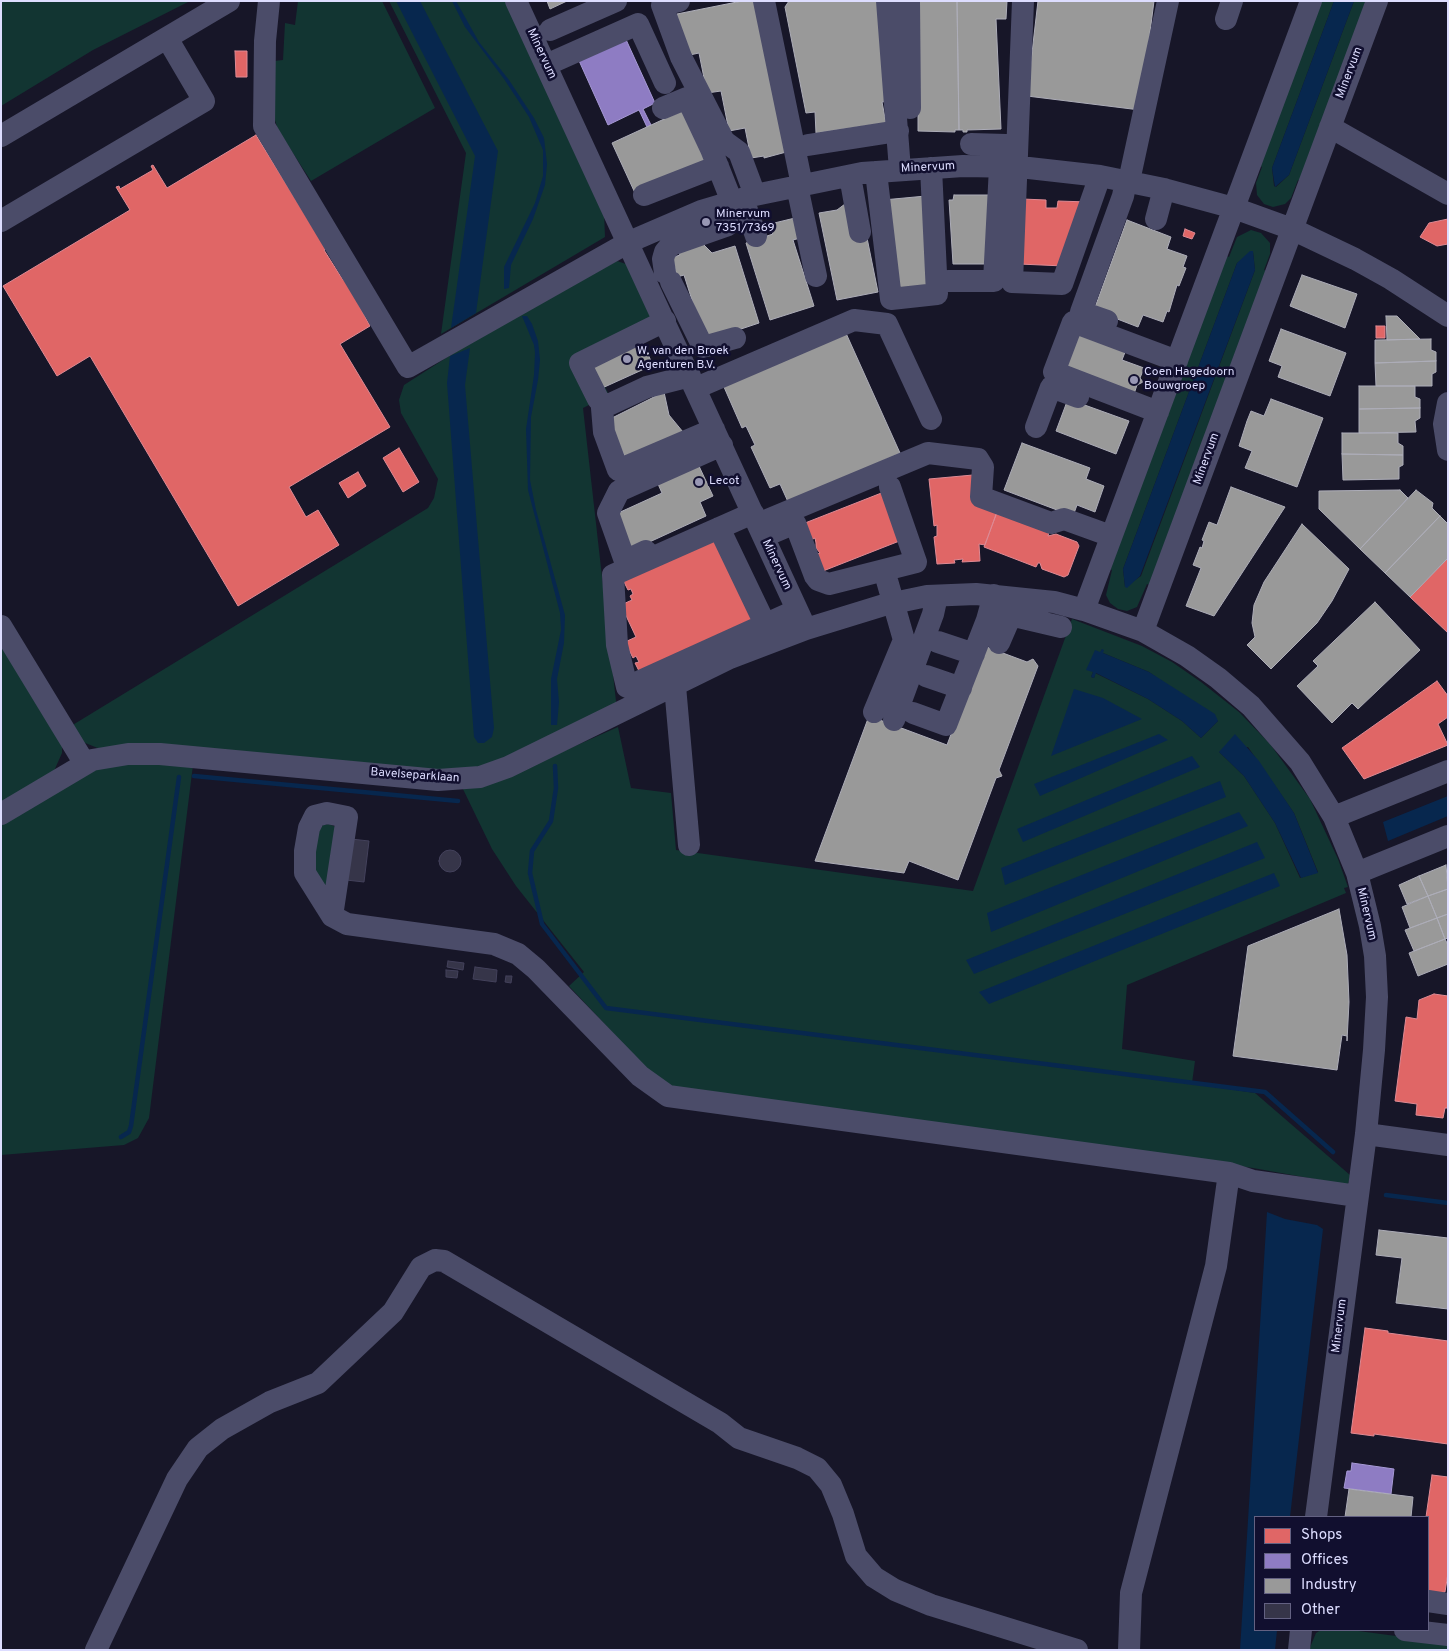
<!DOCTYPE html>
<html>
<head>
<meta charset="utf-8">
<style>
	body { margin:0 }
	#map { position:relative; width:1449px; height:1651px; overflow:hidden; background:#171628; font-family:Overpass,sans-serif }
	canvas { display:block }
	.frame { position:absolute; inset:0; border:2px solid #ddf; pointer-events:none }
	.legend { position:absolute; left:1254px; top:1516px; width:175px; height:115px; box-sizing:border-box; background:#110f2f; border:1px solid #636182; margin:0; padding:6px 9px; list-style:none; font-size:15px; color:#ddf }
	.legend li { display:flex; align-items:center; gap:10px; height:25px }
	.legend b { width:25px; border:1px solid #636182 }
</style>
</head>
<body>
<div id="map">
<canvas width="1449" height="1651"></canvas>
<div class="frame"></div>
<ul class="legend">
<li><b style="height:14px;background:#e06666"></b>Shops</li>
<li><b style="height:14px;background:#8e7cc3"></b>Offices</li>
<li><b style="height:14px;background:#999"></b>Industry</li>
<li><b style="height:14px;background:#363549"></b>Other</li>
</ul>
</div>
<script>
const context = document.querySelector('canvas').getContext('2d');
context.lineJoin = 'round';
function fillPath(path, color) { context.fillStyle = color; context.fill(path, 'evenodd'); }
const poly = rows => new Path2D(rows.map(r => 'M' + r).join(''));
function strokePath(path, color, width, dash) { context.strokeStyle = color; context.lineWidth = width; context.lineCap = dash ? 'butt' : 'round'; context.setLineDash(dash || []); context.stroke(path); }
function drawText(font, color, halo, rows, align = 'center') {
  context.font = font + ' Overpass,sans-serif'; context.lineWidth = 5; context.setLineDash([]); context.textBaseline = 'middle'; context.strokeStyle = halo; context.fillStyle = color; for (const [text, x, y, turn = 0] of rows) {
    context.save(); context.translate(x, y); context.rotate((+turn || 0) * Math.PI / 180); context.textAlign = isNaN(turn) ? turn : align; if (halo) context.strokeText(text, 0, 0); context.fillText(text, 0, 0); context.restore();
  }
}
fillPath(poly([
	[1,1,190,1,93,50,1,106],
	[298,1,382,1,435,108,311,181,278,130,274,117,274,61,283,60,285,23,295,25],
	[389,1,508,1,604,212,605,237,441,334,466,153],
	[1318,1,1334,1,1272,168,1274,186,1276,187,1289,175,1354,1,1370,1,1303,182,1298,180,1291,198,1285,204,1273,207,1264,204,1257,195,1256,183,1262,167,1257,165],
	[1251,230,1261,233,1270,243,1270,254,1264,270,1269,272,1152,586,1147,584,1137,607,1127,611,1118,609,1110,603,1106,595,1112,570,1107,568,1224,255,1229,257,1237,237],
	[1253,252,1255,270,1141,576,1125,587,1123,569,1237,263],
	[617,261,626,264,654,320,588,352,609,395,583,408,617,710,496,763,458,772,100,749,83,742,71,726,428,508,434,498,438,479,401,413,399,400,404,385,499,324],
	[1072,619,1142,646,1172,662,1201,682,1239,712,1270,744,1310,799,1338,859,1348,887,1344,888,1346,893,1127,985,1122,1049,1195,1061,1192,1083,1255,1093,1350,1175,1348,1185,1253,1168,677,1089,657,1080,569,986,584,972,516,886,492,849,462,787,489,784,618,727,631,788,671,793,676,850,973,891],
	[1102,649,1103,653,1149,672,1218,721,1201,738,1182,721,1148,699,1095,673,1094,678,1091,677],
	[1248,747,1294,813,1318,872,1300,878,1275,823,1244,776,1219,752],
	[1,639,62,746,62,753,54,771,1,805],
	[105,764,193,765,149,1118,138,1138,124,1145,1,1155,1,822],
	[329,824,338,828,328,890,312,871,319,830,323,825],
	[1321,1630,1351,1630,1448,1643,1448,1650,1309,1650,1316,1633]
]), '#123532');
fillPath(poly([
	[396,1,420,1,498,151,476,313,451,328,475,156],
	[452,1,456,1,479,42,509,80,534,118,544,138,547,164,545,185,533,219,511,265,509,288,504,289,504,267,535,203,543,176,543,150,529,117,504,79,465,27],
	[1334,1,1354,1,1289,175,1275,187,1272,168],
	[1250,251,1253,251,1255,270,1140,576,1127,588,1125,587,1123,569,1237,263],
	[522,316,527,316,532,324,538,341,540,360,538,380,531,417,530,480,536,510,565,615,564,643,557,679,559,702,557,725,551,725,551,679,561,630,560,613,528,490,526,429,534,375,535,353,534,345],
	[470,348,465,385,494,728,492,737,484,743,478,743,474,737,447,383,450,356],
	[1102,649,1104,650,1103,653,1149,672,1215,714,1218,721,1201,738,1182,721,1148,699,1096,673,1094,678,1091,677,1093,672,1086,670,1095,650,1100,652],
	[1074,689,1103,698,1142,719,1051,756],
	[1159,734,1168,740,1040,796,1034,784],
	[1235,734,1259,761,1294,813,1318,873,1301,878,1275,823,1244,776,1219,752],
	[1192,756,1200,767,1023,842,1017,829],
	[1220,781,1226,797,1005,885,1001,868],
	[1448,796,1448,816,1388,841,1383,822],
	[1239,812,1248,826,991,932,987,913],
	[1257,842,1265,858,974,974,966,960],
	[1274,873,1280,886,989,1004,979,992],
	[1267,1212,1285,1219,1317,1225,1323,1229,1290,1517,1255,1517,1255,1630,1277,1630,1275,1650,1240,1650]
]), '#07274e');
const shops = poly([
	[235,51,247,51,247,77,236,77,235,51],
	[256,135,326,249,324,250,343,280,345,279,370,326,340,344,390,427,289,487,306,517,318,510,339,545,238,606,90,356,57,376,3,286,130,210,116,187,119,186,120,189,153,170,151,166,153,165,167,188,256,135],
	[1022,199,1046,200,1046,208,1057,208,1058,201,1088,202,1064,266,1019,264,1022,199],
	[1448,219,1448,244,1437,246,1420,237,1429,223,1448,219],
	[1185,229,1195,233,1192,239,1183,236,1185,229],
	[1376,326,1385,326,1385,338,1376,338,1376,326],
	[399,448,419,482,403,492,383,458,399,448],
	[358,472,366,486,348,498,339,483,358,472],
	[973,475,997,512,985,545,979,544,980,561,962,562,963,559,954,560,955,563,937,564,934,537,937,536,937,525,934,526,929,479,973,475],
	[884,492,902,540,823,571,817,554,820,553,816,548,816,543,815,538,811,540,805,523,884,492],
	[997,512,1049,532,1048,536,1056,534,1077,542,1079,546,1068,575,1064,577,1042,569,1040,563,1038,563,1036,567,984,547,997,512],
	[718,535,758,621,641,675,635,663,639,662,636,656,633,658,625,642,636,637,621,605,632,600,630,596,633,594,631,589,628,590,622,578,718,535],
	[1448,558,1448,633,1410,597,1448,558],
	[1437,681,1448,696,1448,717,1438,724,1448,745,1364,779,1342,748,1437,681],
	[1434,994,1448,996,1448,1108,1445,1108,1443,1118,1416,1115,1417,1104,1395,1101,1406,1017,1417,1019,1419,1000,1434,994],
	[1365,1328,1388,1331,1388,1333,1448,1341,1448,1444,1374,1434,1374,1436,1351,1433,1365,1328],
	[1432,1475,1448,1477,1448,1573,1445,1592,1428,1594,1426,1517,1432,1475]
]);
fillPath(shops, '#e06666');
strokePath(shops, '#df8a94', 1);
const offices = poly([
	[623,33,655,103,643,109,651,125,647,127,639,110,608,125,576,54,623,33],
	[1352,1463,1394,1469,1391,1494,1344,1488,1347,1471,1351,1471,1352,1463]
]);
fillPath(offices, '#8e7cc3');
strokePath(offices, '#a699d5', 1);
const industry = poly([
	[547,1,567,1,550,9,547,1],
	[742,1,759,1,790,151,764,158,764,156,751,158,745,128,729,131,721,91,707,93,699,53,685,56,677,14,742,1],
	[789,1,883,1,890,101,882,102,886,123,816,133,815,112,806,113,785,7,789,1],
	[918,1,957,1,959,130,955,130,955,132,918,131,918,1],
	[957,1,1007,1,1006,19,996,19,1001,129,967,130,967,132,963,132,963,130,959,130,957,1],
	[1038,1,1154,1,1140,110,1027,96,1038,1],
	[686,109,708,159,635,193,612,143,686,109],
	[954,195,991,195,992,264,953,264,949,200,953,200,954,195],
	[926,196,930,288,895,291,883,200,926,196],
	[845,204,866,233,878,292,837,300,819,213,837,210,845,204],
	[795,218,800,238,793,240,814,306,770,320,746,243,773,234,766,225,795,218],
	[1127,220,1171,237,1167,249,1187,256,1183,267,1186,268,1179,286,1177,285,1169,312,1167,311,1163,322,1143,315,1138,327,1094,310,1127,220],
	[703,244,712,253,735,246,759,323,705,341,684,275,677,277,673,260,674,257,680,255,679,253,703,244],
	[1302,275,1357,294,1345,328,1290,306,1302,275],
	[1386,316,1397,316,1420,339,1387,340,1386,316],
	[1078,329,1127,347,1122,360,1144,368,1140,378,1143,382,1137,385,1134,394,1062,372,1078,329],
	[1281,329,1346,353,1330,396,1278,377,1282,366,1269,361,1281,329],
	[845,331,900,453,789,504,780,484,770,488,751,447,755,445,746,426,742,428,724,387,845,331],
	[1431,339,1431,350,1436,352,1436,361,1375,363,1375,340,1431,339],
	[641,340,653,365,600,389,588,364,641,340],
	[1436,361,1436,372,1432,374,1432,386,1376,386,1375,363,1436,361],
	[1359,386,1415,386,1415,397,1420,399,1420,408,1359,409,1359,386],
	[664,392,669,415,683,432,625,457,608,420,664,392],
	[1068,399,1129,421,1116,454,1056,431,1068,399],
	[1271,399,1323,418,1297,487,1245,468,1252,451,1239,446,1247,421,1251,411,1264,416,1271,399],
	[1420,408,1420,418,1415,421,1416,432,1359,433,1359,409,1420,408],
	[1342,433,1398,433,1398,443,1403,446,1403,455,1342,454,1342,433],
	[1022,443,1090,468,1086,479,1104,486,1095,512,1077,505,1073,516,1004,490,1022,443],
	[1342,454,1403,455,1403,465,1399,467,1399,479,1343,480,1342,454],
	[698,464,713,496,700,502,706,516,632,550,616,514,662,493,658,484,698,464],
	[1231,487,1285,507,1214,616,1186,606,1201,568,1193,565,1200,547,1202,548,1204,541,1202,540,1209,522,1217,525,1231,487],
	[1400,490,1408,498,1360,549,1319,509,1319,491,1400,490],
	[1416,490,1433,503,1432,508,1440,516,1385,573,1360,549,1416,490],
	[1440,516,1448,524,1448,558,1410,597,1385,573,1440,516],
	[1302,524,1349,569,1332,601,1317,623,1271,669,1247,645,1255,637,1252,623,1254,605,1264,582,1302,524],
	[1375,602,1420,650,1358,709,1352,703,1332,723,1297,686,1318,666,1313,661,1375,602],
	[984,646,1027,662,1033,659,1038,666,999,770,1002,776,996,778,958,880,909,861,904,873,815,861,869,716,947,745,984,646],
	[1446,865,1448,889,1428,896,1419,876,1446,865],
	[1419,876,1428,896,1407,904,1399,885,1419,876],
	[1448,889,1448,914,1437,918,1428,896,1448,889],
	[1428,896,1437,918,1410,928,1402,907,1428,896],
	[1339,909,1347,955,1349,1002,1347,1041,1347,1036,1342,1035,1337,1070,1233,1056,1248,946,1339,909],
	[1448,914,1448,938,1445,939,1437,918,1448,914],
	[1437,918,1445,939,1414,951,1405,930,1437,918],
	[1445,939,1448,945,1448,964,1418,976,1409,953,1445,939],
	[1379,1230,1448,1238,1448,1309,1396,1303,1402,1258,1376,1255,1379,1230],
	[1349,1489,1413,1497,1411,1517,1345,1517,1349,1489]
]);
fillPath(industry, '#999');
strokePath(industry, '#adadb8', 1);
strokePath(poly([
	[555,766,556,788,551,821,532,851,530,873,542,924,606,1008,1265,1092,1333,1152],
	[194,776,458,801],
	[121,1137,129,1132,131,1126,179,777],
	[1386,1195,1448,1203]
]), '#07274e', 4.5);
const building = poly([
	[351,839,369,841,364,882,346,880,351,839],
	'439 861a11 11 0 1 1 22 0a11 11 0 1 1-22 0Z',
	[448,961,464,963,463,970,447,967,448,961],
	[475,967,497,970,496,982,473,979,475,967],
	[446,970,458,971,457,978,446,977,446,970],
	[506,976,512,976,511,983,505,982,506,976]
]);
fillPath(building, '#363549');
strokePath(building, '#43415b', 1);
strokePath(poly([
	[269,1,265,41,264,126,408,367,629,242,701,211,755,195,862,173,963,166,1020,167,1100,176,1164,189,1234,208,1292,229,1355,259,1391,279,1448,316],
	[516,1,806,629],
	[679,1,662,5,681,57,724,141,739,152,755,195],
	[764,1,802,185],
	[887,1,900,170],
	[909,1,910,108],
	[1023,1,1012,282,1062,284,1100,176],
	[1226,19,1232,1],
	[550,30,616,1],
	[546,65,638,24,665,83],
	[663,108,687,98,711,149,732,202],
	[1330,127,1448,194],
	[1,136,229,1],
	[971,144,1006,145],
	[808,145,898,131],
	[876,172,891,299,937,294,931,168],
	[850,176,860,232],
	[1129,181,1168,1],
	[797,186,816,276],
	[644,195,718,166],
	[743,199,756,236],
	[1156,219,1164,189],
	[1,221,204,101,167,38],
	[665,273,663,259,665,252,671,245,728,225,722,205],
	[948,281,994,281,1000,167],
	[671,282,703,347,735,338],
	[1107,321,1081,312,1123,196,1126,181],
	[690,376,647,387,602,408,604,432,618,470,714,429],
	[696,388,854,320,887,324,931,419],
	[598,399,580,363,665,321],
	[1448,403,1444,424,1448,450],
	[1158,412,1054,372,1073,322,1177,361],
	[1036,427,1051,387,1078,397],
	[753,513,613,575,617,645,627,687,797,610],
	[758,524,928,453,978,459,983,467,981,497,1051,523,1064,519,1111,536],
	[719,528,765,624],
	[769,534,795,523,815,576,818,580,829,584,916,562,890,487],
	[646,551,625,561,608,513,619,491,722,445],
	[1084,610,1311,1],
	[1010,615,1061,627],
	[1,626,85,764],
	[1143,631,1377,1],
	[938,642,974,654],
	[999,643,1012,613,1014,600],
	[926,676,961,688],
	[675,686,689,845],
	[874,712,904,640,884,570],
	[913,713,946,725,987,620,994,595],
	[894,720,933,614,937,596],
	[1,814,92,760,128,754,160,754,438,780,480,777,508,767,730,658,806,629,884,605,927,596,976,594,1054,602,1084,610,1143,631,1187,656,1218,678,1251,706,1300,762,1334,817,1357,873,1370,926,1375,956,1377,997,1374,1050,1366,1134,1316,1517],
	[1334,817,1448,771],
	[1357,873,1448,836],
	[332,916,347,817,327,813,315,816,309,828,305,851,305,873,332,916,347,924,494,944,518,954,536,969,640,1076,668,1096,1229,1173,1253,1181,1357,1196],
	[1366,1134,1448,1145],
	[1428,1601,1448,1604],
	[1405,1630,1448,1635],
	[96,1650,177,1479,198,1448,222,1429,270,1402,318,1383,393,1312,421,1267,435,1260,444,1261,720,1423,739,1438,797,1458,817,1468,831,1485,843,1514,856,1556,874,1577,895,1590,931,1605,1077,1650],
	[1129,1650,1131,1593,1216,1266,1229,1173],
	[1299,1650,1301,1630]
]), '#4b4c69', 22);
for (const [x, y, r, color] of [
	[706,222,5,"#9897b4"],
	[627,359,5,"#9897b4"],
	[1134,380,5,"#9897b4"],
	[699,482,5,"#9897b4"]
]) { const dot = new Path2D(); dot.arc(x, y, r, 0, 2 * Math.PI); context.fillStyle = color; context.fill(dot); strokePath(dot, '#110f2f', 2); }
drawText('12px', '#ddf', '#110f2f', [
	["Minervum",541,54,65],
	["Minervum",1350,73,-69],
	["Minervum",928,168,-3],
	["Minervum",1207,459,-70],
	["Minervum",776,565,65],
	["Bavelseparklaan",415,776,4],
	["Minervum",1366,914,77],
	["Minervum",1340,1326,-83]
]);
drawText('12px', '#ddf', '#110f2f', [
	["Minervum",716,215],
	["7351/7369",716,229],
	["W. van den Broek",637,352],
	["Agenturen B.V.",637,366],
	["Coen Hagedoorn",1144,373],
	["Bouwgroep",1144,387],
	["Lecot",709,482]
], 'left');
</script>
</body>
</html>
